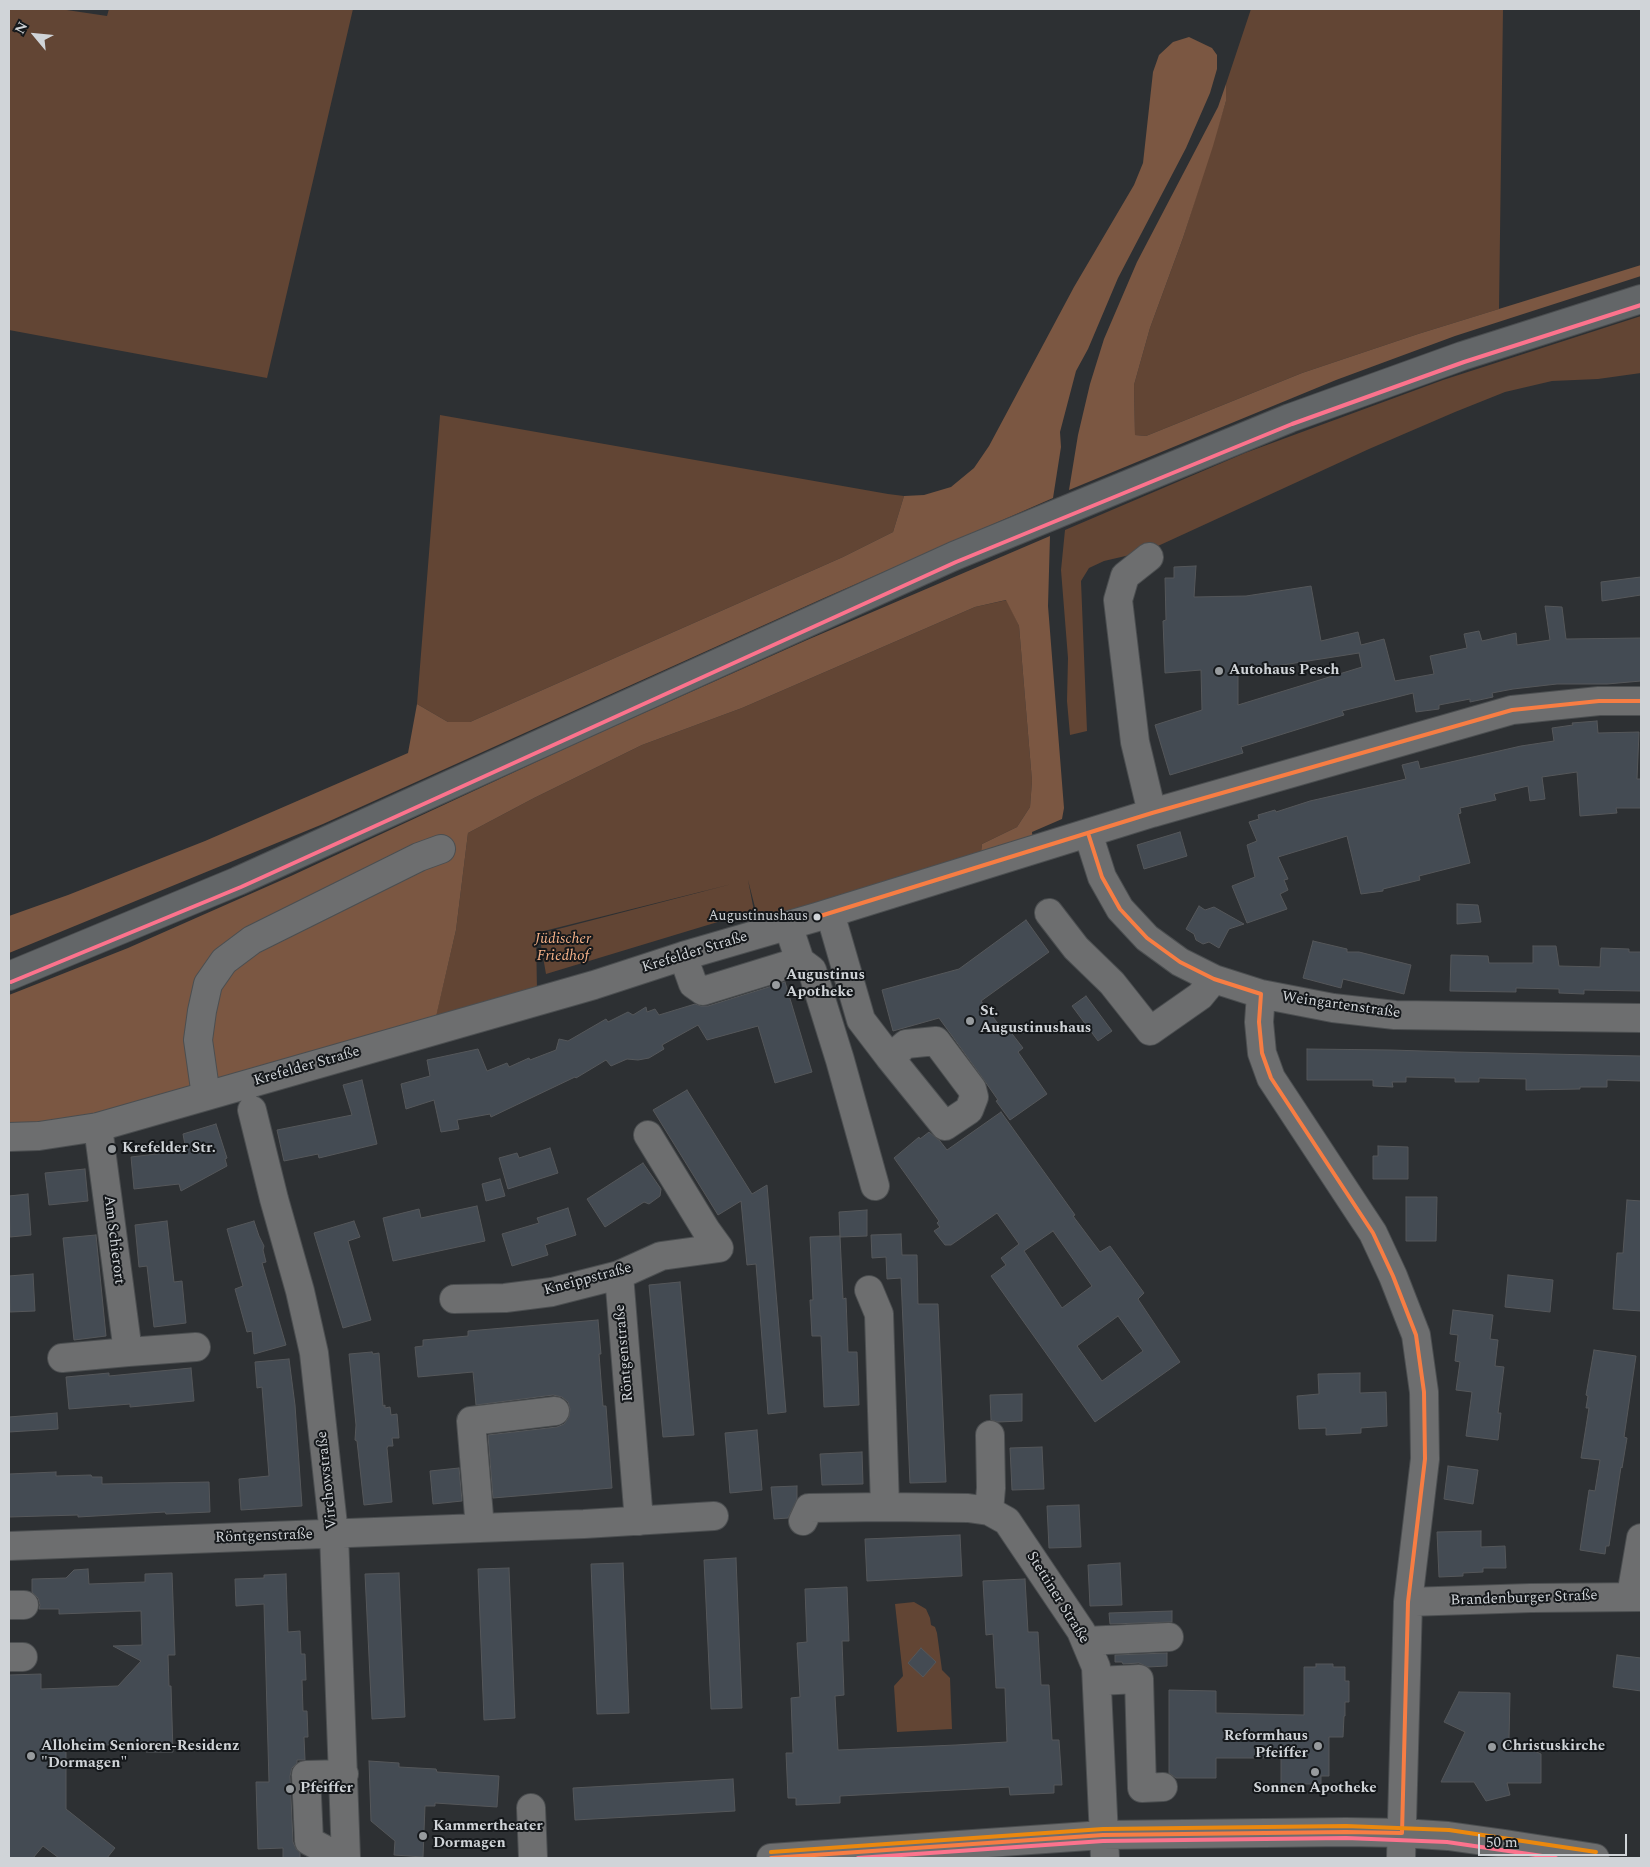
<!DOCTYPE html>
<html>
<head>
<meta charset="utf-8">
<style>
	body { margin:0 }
	#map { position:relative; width:1650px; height:1867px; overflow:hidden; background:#2d3033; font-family:Spectral,serif }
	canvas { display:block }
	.frame { position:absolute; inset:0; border:10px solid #d0d4d8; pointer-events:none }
	.north { position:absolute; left:10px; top:10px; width:50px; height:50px; -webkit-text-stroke:4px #15181b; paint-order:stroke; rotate:298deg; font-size:14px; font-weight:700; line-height:20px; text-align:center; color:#d0d4d8 }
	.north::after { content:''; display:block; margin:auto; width:18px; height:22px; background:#d0d4d8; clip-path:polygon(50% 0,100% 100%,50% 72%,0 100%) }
	.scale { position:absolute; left:1478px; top:1834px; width:149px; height:22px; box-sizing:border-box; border:2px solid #d0d4d8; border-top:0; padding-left:6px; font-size:15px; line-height:18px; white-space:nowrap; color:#d0d4d8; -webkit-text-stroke:4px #15181b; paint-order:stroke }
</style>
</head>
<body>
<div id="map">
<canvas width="1650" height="1867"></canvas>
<div class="frame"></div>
<div class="north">N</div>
<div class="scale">50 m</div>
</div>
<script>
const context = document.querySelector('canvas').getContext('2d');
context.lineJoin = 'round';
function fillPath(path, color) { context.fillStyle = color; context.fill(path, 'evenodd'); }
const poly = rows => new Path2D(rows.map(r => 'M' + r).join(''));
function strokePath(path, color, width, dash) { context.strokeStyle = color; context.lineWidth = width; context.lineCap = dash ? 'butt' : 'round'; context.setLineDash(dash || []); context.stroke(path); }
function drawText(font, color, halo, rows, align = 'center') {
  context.font = font + ' Spectral,serif'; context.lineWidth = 4; context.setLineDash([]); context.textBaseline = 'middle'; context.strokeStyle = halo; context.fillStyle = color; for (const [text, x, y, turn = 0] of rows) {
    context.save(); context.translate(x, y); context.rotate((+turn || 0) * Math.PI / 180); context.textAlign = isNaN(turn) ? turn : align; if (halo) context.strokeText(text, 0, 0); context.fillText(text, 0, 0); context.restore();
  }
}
fillPath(poly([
	[9,9,60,9,107,16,109,9,353,9,267,378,9,330],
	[1251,9,1503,9,1499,309,1418,334,1302,373,1146,436,1135,435,1134,385,1150,328,1183,238,1226,101,1226,84],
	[1641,316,1641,373,1598,379,1552,381,1505,392,1455,412,1369,449,1147,551,1104,561,1089,568,1081,581,1087,731,1070,735,1067,701,1068,658,1061,570,1065,530,1245,453,1443,380],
	[440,415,888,494,904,496,893,532,843,557,470,722,448,722,417,704],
	[1007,600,1019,626,1032,781,1030,807,1017,827,982,844,980,860,758,919,748,880,754,911,546,974,539,934,732,884,536,933,537,991,433,1029,456,930,468,833,534,798,642,745,742,708,975,607],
	[914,1602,926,1609,930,1618,931,1625,935,1627,937,1633,942,1670,950,1678,952,1729,897,1732,894,1686,903,1676,895,1604]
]), '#624534');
fillPath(poly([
	[1189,37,1212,48,1217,55,1217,69,1210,93,1186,148,1118,278,1088,349,1076,371,1060,432,1061,447,1053,498,824,598,323,824,9,953,9,916,68,895,205,841,408,753,417,704,448,722,470,722,843,557,893,532,904,496,924,495,951,487,974,468,989,446,1074,287,1134,185,1143,163,1153,72,1159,55,1173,42],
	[1226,84,1226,101,1213,146,1183,238,1150,328,1134,385,1135,435,1146,436,1302,373,1418,334,1641,265,1641,276,1455,336,1336,380,1069,490,1078,435,1090,384,1104,339,1137,262,1218,107],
	[1050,536,1048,606,1064,808,1062,819,1032,832,1033,842,980,860,982,844,1017,827,1030,807,1032,781,1019,626,1006,600,975,607,742,708,642,745,534,798,468,833,456,930,436,1017,143,1107,9,1129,9,995,128,948,291,876,579,742,807,640]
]), '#7b5742');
const building = poly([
	[1196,566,1194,597,1246,596,1311,586,1321,641,1358,632,1361,645,1384,639,1395,681,1434,674,1430,656,1467,648,1464,634,1479,631,1482,641,1516,633,1517,645,1550,640,1545,606,1562,607,1566,639,1641,638,1641,681,1607,684,1557,684,1513,689,1492,693,1493,697,1470,702,1470,699,1439,705,1439,709,1416,712,1413,693,1342,711,1344,715,1241,747,1243,753,1170,775,1155,725,1202,710,1201,670,1165,673,1163,621,1166,620,1165,578,1174,578,1174,567,1196,566],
	[1359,653,1362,667,1238,705,1238,672,1359,653],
	[1641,577,1641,595,1602,601,1601,582,1641,577],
	[1597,721,1598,733,1639,732,1637,779,1641,779,1641,808,1616,808,1617,813,1580,816,1577,772,1542,777,1545,799,1530,801,1528,786,1494,794,1496,800,1460,808,1461,813,1458,814,1470,863,1419,876,1420,880,1383,889,1383,891,1361,894,1347,836,1278,857,1288,879,1284,880,1288,890,1280,894,1287,909,1247,923,1232,886,1255,877,1247,845,1257,841,1249,822,1259,819,1258,815,1275,810,1276,812,1310,801,1406,779,1402,765,1418,761,1420,769,1521,746,1554,741,1552,728,1573,725,1572,723,1597,721],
	[1180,832,1187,856,1144,869,1137,845,1180,832],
	[1457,904,1478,905,1481,922,1457,924,1457,904],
	[1199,906,1205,910,1214,907,1244,924,1229,929,1219,948,1209,942,1203,944,1196,940,1194,934,1186,929,1199,906],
	[1026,920,1049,952,981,1001,1002,1029,1006,1026,1023,1048,1018,1052,1047,1094,1010,1120,996,1101,998,1100,984,1080,939,1018,893,1031,882,990,959,969,1026,920],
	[1313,941,1347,949,1347,952,1359,952,1411,965,1404,994,1343,979,1341,988,1303,978,1313,941],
	[1533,946,1556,946,1559,966,1600,967,1601,948,1629,949,1629,952,1641,952,1641,991,1584,990,1584,994,1559,993,1559,989,1516,988,1516,992,1450,991,1451,955,1488,956,1489,963,1533,963,1533,946],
	[785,982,812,1072,775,1083,758,1026,707,1040,698,1025,662,1045,664,1049,649,1058,638,1060,627,1059,611,1066,606,1060,576,1078,575,1077,491,1117,490,1114,457,1120,459,1129,441,1132,434,1100,406,1109,401,1084,430,1076,427,1060,478,1049,487,1071,507,1063,509,1067,529,1058,530,1060,556,1050,559,1039,568,1041,606,1019,608,1022,628,1012,633,1015,646,1007,647,1012,655,1009,659,1015,695,1004,701,1006,708,1006,785,982],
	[1086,996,1112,1031,1098,1041,1072,1006,1086,996],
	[1307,1049,1391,1050,1455,1052,1641,1056,1641,1081,1607,1080,1607,1087,1580,1087,1580,1089,1526,1090,1526,1079,1479,1078,1479,1082,1455,1082,1455,1078,1406,1077,1406,1082,1392,1082,1393,1087,1373,1086,1373,1080,1307,1080,1307,1049],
	[362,1080,377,1144,319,1158,318,1154,284,1161,277,1130,352,1115,343,1085,362,1080],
	[687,1090,752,1194,767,1185,786,1412,768,1414,756,1264,747,1265,741,1201,718,1215,653,1110,687,1090],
	[1001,1112,1075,1215,1073,1216,1100,1252,1110,1246,1144,1293,1138,1299,1180,1362,1095,1422,991,1276,1006,1265,1001,1258,1019,1244,997,1213,951,1245,945,1245,934,1231,940,1227,937,1223,939,1221,894,1158,919,1137,920,1139,929,1132,940,1141,947,1150,1001,1112],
	[1053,1231,1092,1286,1062,1308,1024,1251,1053,1231],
	[1118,1316,1143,1351,1102,1381,1077,1346,1118,1316],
	[216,1124,227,1158,225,1159,227,1166,181,1191,179,1184,134,1189,131,1157,182,1151,180,1146,185,1145,183,1134,216,1124],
	[1378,1146,1408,1147,1408,1179,1373,1179,1373,1156,1378,1156,1378,1146],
	[550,1148,558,1173,508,1189,499,1158,517,1153,519,1158,550,1148],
	[643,1163,661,1189,660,1196,649,1204,644,1202,605,1227,587,1199,643,1163],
	[85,1169,88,1201,49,1205,45,1173,85,1169],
	[500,1179,505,1196,486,1201,482,1184,500,1179],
	[28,1194,31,1235,10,1237,9,1196,28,1194],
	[1406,1197,1437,1197,1436,1241,1406,1241,1406,1197],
	[1627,1200,1641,1201,1641,1311,1613,1309,1617,1253,1623,1253,1627,1200],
	[477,1206,485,1241,393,1261,383,1218,419,1209,421,1218,477,1206],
	[568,1208,576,1235,545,1245,548,1255,512,1266,502,1234,539,1223,537,1218,568,1208],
	[867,1210,867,1236,840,1237,839,1212,867,1210],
	[167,1221,174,1282,182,1281,186,1323,154,1327,147,1266,139,1267,135,1225,167,1221],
	[254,1221,259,1236,264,1246,263,1250,266,1262,262,1263,286,1345,254,1354,252,1331,247,1332,235,1289,243,1286,227,1229,254,1221],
	[354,1221,360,1237,348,1241,371,1320,343,1328,314,1233,354,1221],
	[901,1234,902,1255,917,1255,918,1304,938,1304,946,1482,910,1483,901,1278,887,1279,886,1257,872,1258,871,1235,901,1234],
	[96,1235,106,1336,74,1340,63,1238,96,1235],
	[840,1236,843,1299,846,1298,848,1352,857,1352,859,1405,824,1407,821,1336,812,1336,810,1300,813,1300,810,1237,840,1236],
	[33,1274,35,1311,10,1312,9,1276,33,1274],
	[1508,1275,1553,1280,1550,1312,1505,1307,1508,1275],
	[680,1282,694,1435,663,1437,649,1285,680,1282],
	[1453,1310,1493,1315,1490,1339,1498,1340,1495,1366,1504,1367,1498,1413,1501,1413,1498,1440,1466,1436,1472,1392,1456,1390,1460,1362,1455,1361,1458,1335,1450,1334,1453,1310],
	[598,1320,601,1354,599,1354,603,1406,606,1406,612,1488,493,1498,488,1435,557,1427,564,1424,569,1417,570,1409,568,1402,562,1397,553,1395,476,1405,473,1372,418,1377,415,1347,423,1346,423,1340,468,1336,468,1331,598,1320],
	[1594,1350,1636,1356,1624,1437,1627,1438,1622,1468,1621,1467,1609,1546,1606,1546,1605,1554,1580,1550,1589,1490,1595,1491,1600,1460,1581,1458,1589,1408,1586,1408,1588,1396,1586,1395,1594,1350],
	[372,1352,373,1354,379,1353,383,1406,385,1405,385,1408,390,1407,391,1415,397,1414,399,1438,392,1438,393,1446,388,1446,387,1448,392,1502,364,1505,357,1441,355,1440,356,1425,349,1354,372,1352],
	[289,1359,295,1405,302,1506,241,1510,239,1479,269,1476,262,1387,257,1388,255,1362,289,1359],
	[191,1368,194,1401,130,1407,130,1404,69,1409,66,1377,109,1373,109,1376,191,1368],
	[1360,1373,1360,1393,1386,1392,1387,1426,1361,1428,1361,1433,1326,1435,1326,1428,1299,1429,1297,1396,1319,1394,1318,1374,1360,1373],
	[1022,1394,1022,1421,998,1422,991,1420,990,1395,1022,1394],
	[57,1413,58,1429,9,1432,9,1417,57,1413],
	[757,1430,762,1490,730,1493,725,1433,757,1430],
	[1042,1447,1044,1489,1012,1490,1010,1448,1042,1447],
	[862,1452,863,1484,822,1485,820,1454,862,1452],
	[1448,1466,1478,1470,1473,1504,1444,1499,1448,1466],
	[459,1468,462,1501,433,1504,430,1471,459,1468],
	[56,1472,56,1476,91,1475,92,1477,102,1477,102,1484,209,1482,210,1512,166,1514,165,1512,78,1517,78,1515,9,1517,9,1474,56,1472],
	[797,1486,797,1499,788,1518,774,1519,771,1487,797,1486],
	[1079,1505,1081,1547,1049,1548,1047,1506,1079,1505],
	[1481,1531,1481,1547,1505,1546,1506,1568,1483,1568,1483,1572,1463,1573,1463,1576,1439,1577,1437,1532,1481,1531],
	[960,1535,962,1576,867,1581,865,1539,960,1535],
	[736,1558,742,1708,711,1709,704,1560,736,1558],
	[623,1563,629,1713,597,1714,591,1564,623,1563],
	[1120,1563,1122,1605,1090,1606,1088,1565,1120,1563],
	[509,1568,515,1718,484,1720,478,1569,509,1568],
	[88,1569,89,1584,145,1582,145,1574,172,1573,175,1655,168,1655,169,1686,171,1686,173,1752,146,1752,145,1744,66,1746,66,1809,115,1848,107,1858,59,1858,43,1846,33,1858,9,1858,9,1675,41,1674,41,1689,118,1686,141,1661,113,1646,142,1645,141,1611,59,1614,59,1609,39,1609,40,1605,38,1598,32,1592,32,1579,66,1578,74,1570,88,1569],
	[399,1573,405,1717,372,1719,365,1574,399,1573],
	[286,1574,288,1632,300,1631,301,1654,305,1654,306,1680,302,1680,303,1711,307,1711,308,1737,304,1737,305,1760,297,1760,297,1763,292,1768,290,1776,293,1842,296,1849,300,1853,300,1858,283,1858,283,1848,258,1849,256,1782,269,1782,264,1604,236,1606,235,1579,264,1578,264,1575,286,1574],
	[1025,1579,1028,1632,1038,1632,1041,1685,1049,1685,1052,1740,1059,1740,1062,1785,1054,1785,1054,1793,1010,1795,1009,1787,993,1788,840,1796,840,1803,796,1805,796,1798,788,1798,786,1753,793,1753,791,1698,800,1697,797,1643,807,1642,805,1589,847,1587,849,1641,842,1641,844,1695,835,1696,838,1750,956,1745,1007,1742,1005,1688,996,1688,993,1634,986,1635,983,1581,1025,1579],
	[1172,1611,1172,1622,1110,1624,1109,1613,1172,1611],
	[921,1648,936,1662,923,1677,908,1663,921,1648],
	[1167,1653,1167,1666,1148,1667,1139,1663,1123,1664,1122,1662,1115,1662,1115,1655,1167,1653],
	[1617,1655,1641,1658,1641,1691,1613,1687,1617,1655],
	[1316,1664,1333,1664,1333,1667,1345,1667,1345,1681,1349,1681,1349,1702,1345,1702,1345,1716,1344,1716,1343,1737,1329,1737,1329,1776,1321,1776,1321,1784,1281,1784,1281,1758,1216,1758,1216,1778,1176,1778,1169,1773,1169,1690,1216,1691,1216,1713,1304,1715,1304,1667,1316,1667,1316,1664],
	[1459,1692,1510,1693,1509,1739,1541,1754,1541,1783,1507,1783,1510,1795,1486,1801,1474,1782,1441,1782,1465,1732,1444,1722,1459,1692],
	[369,1761,399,1763,399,1767,436,1769,437,1772,499,1776,497,1807,435,1803,435,1806,425,1806,423,1857,394,1855,395,1841,371,1821,369,1761],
	[733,1779,735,1811,575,1820,573,1788,733,1779]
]);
fillPath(building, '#444b53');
strokePath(building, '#55575a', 1);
const minor = poly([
	[1149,557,1125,576,1118,600,1135,742,1152,813],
	[1088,833,1102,877,1120,909,1147,938,1180,962,1214,979,1261,994,1333,1008,1395,1015,1641,1018],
	[830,913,861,1020,890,1058,945,1126,969,1110,974,1097,972,1089,936,1041,906,1044,890,1058],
	[1049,913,1076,948,1112,983,1150,1031,1200,996,1214,979],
	[788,925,800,961,812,970,840,1060,875,1186],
	[683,956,693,984,703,991,800,961],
	[1261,994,1259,1022,1262,1053,1271,1078,1373,1233,1393,1276,1416,1335,1424,1392,1425,1459,1408,1602,1401,1858],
	[206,1096,198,1040,202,1011,208,984,224,961,252,940,419,857,441,849],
	[252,1110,274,1199,300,1291,314,1353,334,1534,346,1858],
	[9,1137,39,1136,98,1127,594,985,683,956,817,917,1152,813,1512,710,1599,701,1641,701],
	[619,1275,639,1521],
	[869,1290,879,1314,885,1507],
	[454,1299,505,1298,552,1292,619,1275,661,1256,719,1248,706,1230,648,1135],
	[128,1352,196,1347],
	[62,1358,128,1352,98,1127],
	[989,1511,991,1488,990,1435],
	[803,1521,809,1508,885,1507,968,1508,989,1511,1007,1521,1081,1631,1096,1667,1105,1858],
	[480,1528,471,1421,555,1411],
	[9,1546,584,1524,714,1516],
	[1631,1596,1641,1538],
	[1408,1602,1531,1598,1641,1597],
	[9,1605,24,1605],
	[1086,1641,1169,1637],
	[9,1657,23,1657],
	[1097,1681,1139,1679,1142,1788,1163,1787],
	[531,1808,533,1858],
	[341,1858,309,1841,306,1775,344,1774],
	[771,1858,1103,1835,1346,1832,1402,1833,1448,1836,1505,1844,1595,1858]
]);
const major = poly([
	[9,976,238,881,954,556,1290,418,1462,356,1641,299]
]);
strokePath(minor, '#4b4e50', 30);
strokePath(major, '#4b4e50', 30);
strokePath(minor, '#6d6e6f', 28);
strokePath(major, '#636668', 28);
strokePath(poly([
	[1088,833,1102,877,1120,909,1147,938,1180,962,1214,979,1261,994],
	[817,917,1152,813,1512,710,1599,701,1641,701],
	[1261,994,1259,1022,1262,1053,1271,1078,1373,1233,1393,1276,1416,1335,1424,1392,1425,1459,1408,1602,1402,1833],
	[771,1858,1103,1835,1346,1832,1402,1833]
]), '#f77d43', 4);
strokePath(poly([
	[11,982,241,887,956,562,1292,424,1464,362,1641,305],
	[858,1858,1103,1841,1346,1838,1447,1842,1556,1858]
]), '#fc738d', 4);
strokePath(poly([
	[771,1852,1103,1829,1346,1826,1449,1830,1596,1852]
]), '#eb880e', 4);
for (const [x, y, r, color] of [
	[1219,671,5,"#979b9e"],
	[817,917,4.5,"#d0d4d8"],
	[776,985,5,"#979b9e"],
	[970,1021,5,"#979b9e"],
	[112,1149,5,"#979b9e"],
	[1318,1746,5,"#979b9e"],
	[1492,1747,5,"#979b9e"],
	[31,1756,5,"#979b9e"],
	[1315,1772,5,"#979b9e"],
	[290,1789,5,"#979b9e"],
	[423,1836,5,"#979b9e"]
]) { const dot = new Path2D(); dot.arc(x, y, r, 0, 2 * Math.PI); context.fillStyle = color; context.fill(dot); strokePath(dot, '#15181b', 2); }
drawText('14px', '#d0d4d8', '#15181b', [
	["Augustinushaus",808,917]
], 'right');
drawText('bold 15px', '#d0d4d8', '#15181b', [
	["Autohaus Pesch",1229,671],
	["Augustinus",786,976],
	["Apotheke",786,993],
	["St.",980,1012],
	["Augustinushaus",980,1029],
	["Krefelder Str.",122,1149],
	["Reformhaus",1308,1737,"right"],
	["Pfeiffer",1308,1754,"right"],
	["Alloheim Senioren-Residenz",41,1747],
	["\"Dormagen\"",41,1764],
	["Christuskirche",1502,1747],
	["Pfeiffer",300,1789],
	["Sonnen Apotheke",1315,1789,"center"],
	["Kammertheater",433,1827],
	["Dormagen",433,1844]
], 'left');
drawText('italic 15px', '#f5b188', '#15181b', [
	["Jüdischer",563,940],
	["Friedhof",563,957]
]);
drawText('15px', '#d0d4d8', '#15181b', [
	["Krefelder Straße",695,953,-17],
	["Weingartenstraße",1341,1006,8],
	["Krefelder Straße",307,1067,-16],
	["Am Schierort",113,1240,83],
	["Kneippstraße",588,1280,-15],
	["Röntgenstraße",625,1353,-95],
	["Virchowstraße",328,1480,-96],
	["Röntgenstraße",264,1537,-2],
	["Stettiner Straße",1057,1598,58],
	["Brandenburger Straße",1524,1599,-2]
]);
</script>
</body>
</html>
